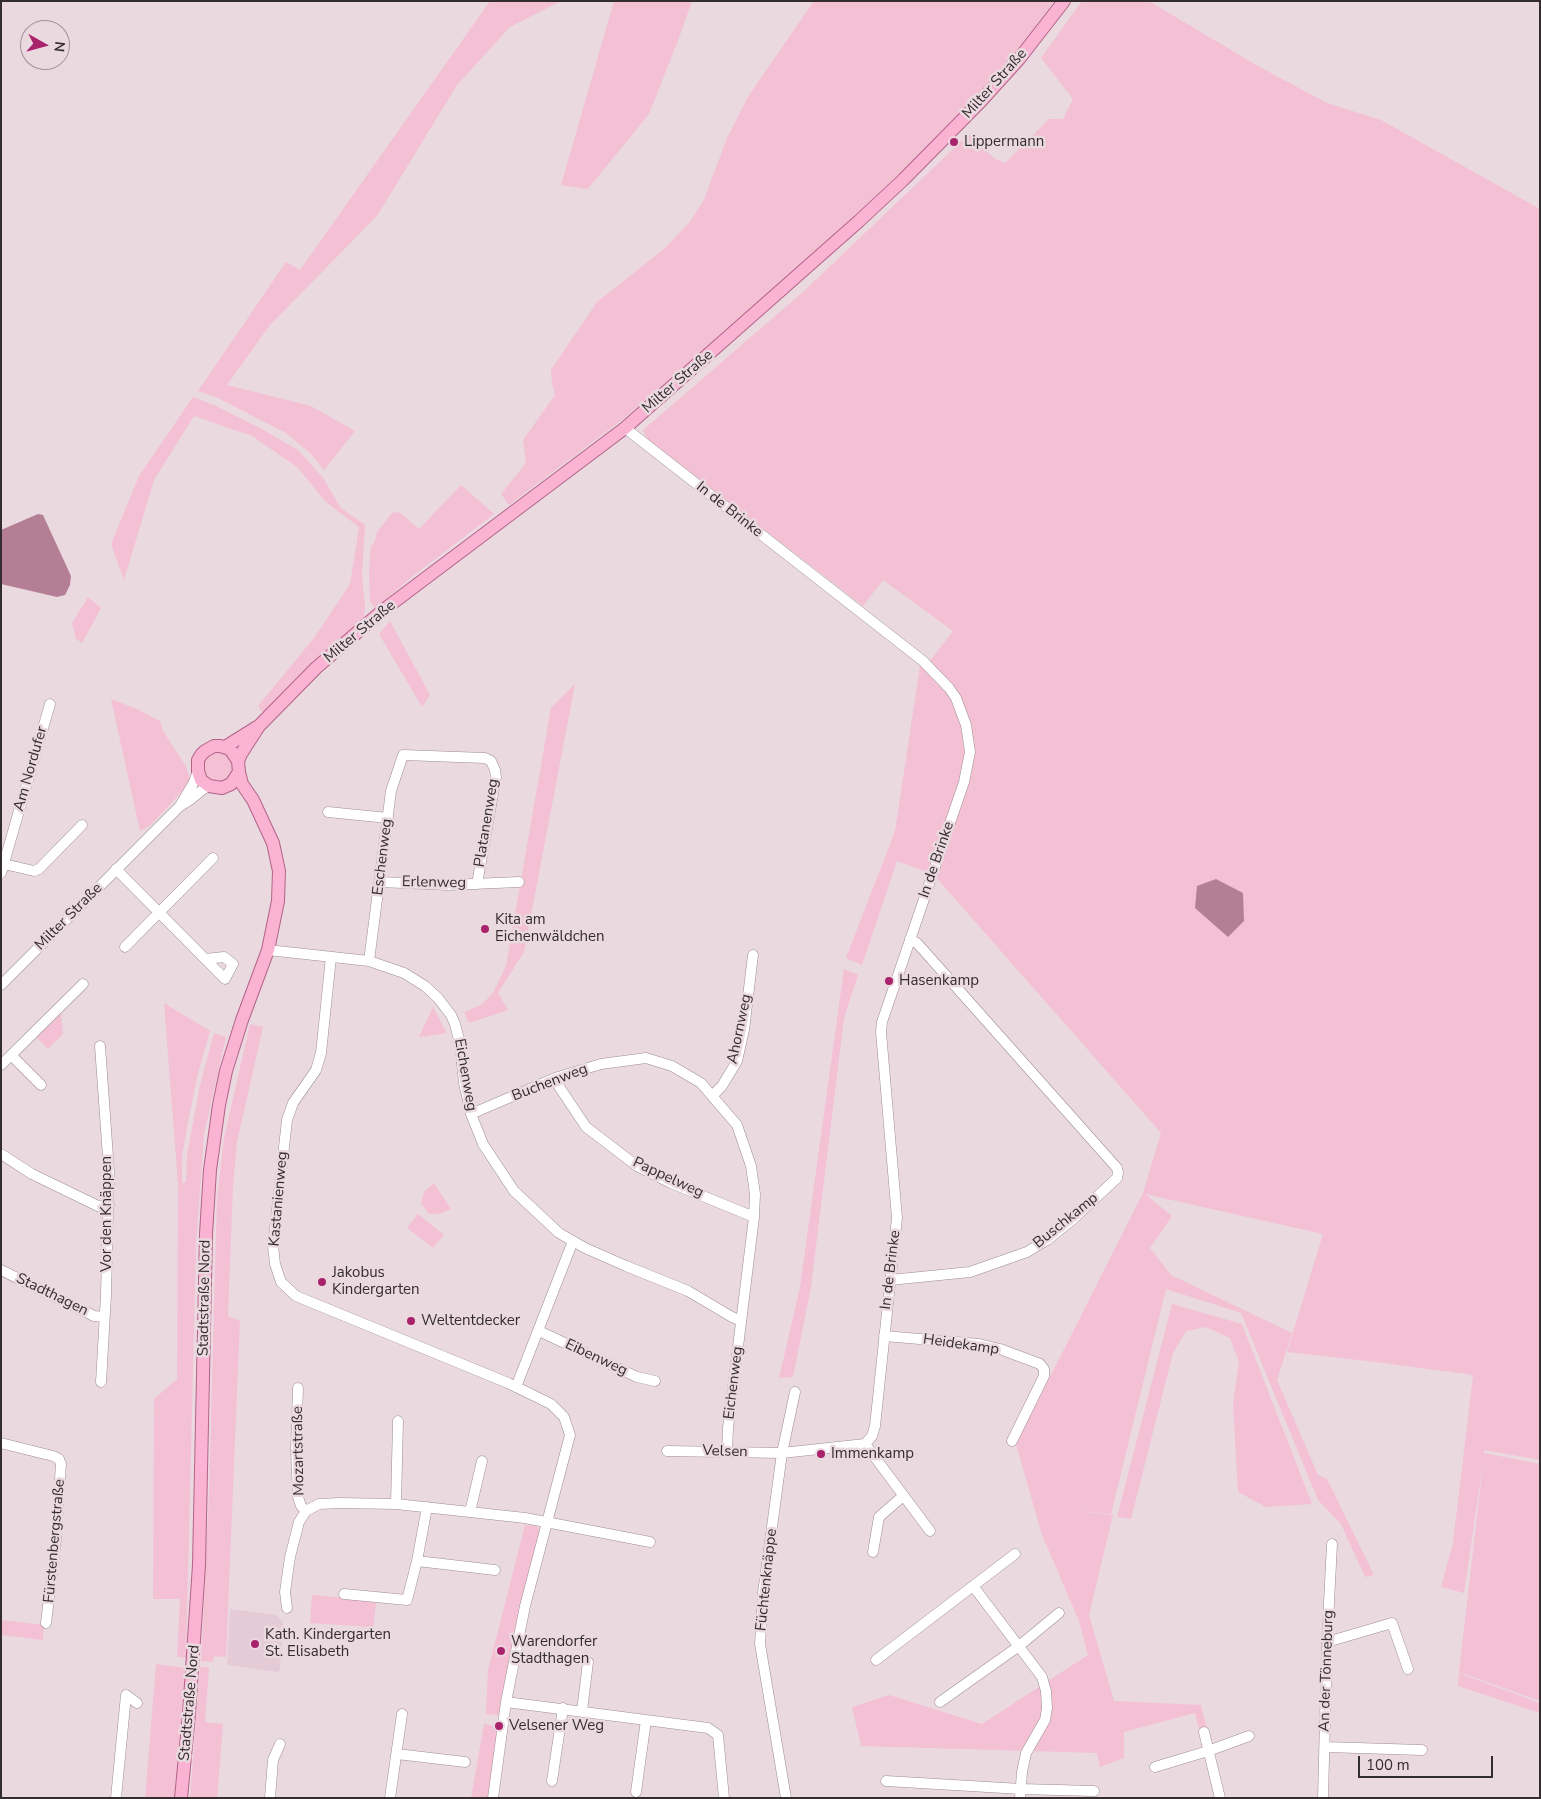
<!DOCTYPE html>
<html>
<head>
<meta charset="utf-8">
<style>
	body { margin:0 }
	#map { position:relative; width:1541px; height:1799px; overflow:hidden; background:#ebd9e0; font-family:"Nunito Sans",sans-serif }
	canvas { display:block }
	.frame { position:absolute; inset:0; border:2px solid #332d2f; pointer-events:none }
	.north { position:absolute; left:20px; top:20px; width:50px; height:50px; box-sizing:border-box; background:#ebd9e0; border:1px solid #a19499; border-radius:50%; rotate:97deg; font-size:14px; font-weight:700; line-height:20px; text-align:center; color:#332d2f }
	.north::after { content:''; display:block; margin:auto; width:18px; height:22px; background:#a9236c; clip-path:polygon(50% 0,100% 100%,50% 72%,0 100%) }
	.scale { position:absolute; left:1358px; top:1756px; width:135px; height:22px; box-sizing:border-box; border:2px solid #332d2f; border-top:0; padding-left:6px; font-size:15px; line-height:18px; white-space:nowrap; color:#332d2f; -webkit-text-stroke:4px #ebd9e0; paint-order:stroke }
</style>
</head>
<body>
<div id="map">
<canvas width="1541" height="1799"></canvas>
<div class="frame"></div>
<div class="north">N</div>
<div class="scale">100 m</div>
</div>
<script>
const context = document.querySelector('canvas').getContext('2d');
context.lineJoin = 'round';
function fillPath(path, color) { context.fillStyle = color; context.fill(path, 'evenodd'); }
const poly = rows => new Path2D(rows.map(r => 'M' + r).join(''));
function strokePath(path, color, width, dash) { context.strokeStyle = color; context.lineWidth = width; context.lineCap = dash ? 'butt' : 'round'; context.setLineDash(dash || []); context.stroke(path); }
function drawText(font, color, halo, rows, align = 'center') {
  context.font = font + ' "Nunito Sans",sans-serif'; context.lineWidth = 5; context.setLineDash([]); context.textBaseline = 'middle'; context.strokeStyle = halo; context.fillStyle = color; for (const [text, x, y, turn = 0] of rows) {
    context.save(); context.translate(x, y); context.rotate((+turn || 0) * Math.PI / 180); context.textAlign = isNaN(turn) ? turn : align; if (halo) context.strokeText(text, 0, 0); context.fillText(text, 0, 0); context.restore();
  }
}
fillPath(poly([
	[230,1609,277,1615,283,1623,280,1670,277,1672,227,1665]
]), '#e4cbd5');
fillPath(poly([
	[490,1,561,1,510,27,457,85,377,216,270,325,227,385,311,406,355,431,324,470,310,453,286,433,216,397,198,391,286,262,300,270],
	[614,1,692,1,679,38,649,114,588,189,561,185],
	[814,1,1054,1,1024,42,957,120,833,238,623,419,509,505,501,494,526,463,523,440,555,395,552,383,551,370,597,302,665,248,689,223,704,200,727,138,749,95],
	[1082,1,1149,1,1256,65,1327,103,1381,120,1540,209,1540,1460,1484,1450,1484,1453,1540,1464,1540,1701,1459,1672,1484,1456,1464,1593,1441,1587,1453,1543,1473,1375,1376,1362,1287,1352,1323,1234,1145,1194,1172,1216,1150,1248,1171,1275,1292,1333,1277,1380,1318,1475,1327,1479,1374,1575,1365,1577,1341,1524,1318,1500,1241,1313,1166,1289,1111,1514,1070,1510,1113,1515,1089,1615,1114,1701,1201,1705,1210,1742,1203,1745,1195,1713,1124,1732,1124,1758,1100,1767,1097,1753,861,1746,852,1707,889,1695,982,1724,1088,1655,1079,1621,1042,1535,1016,1444,1143,1193,1161,1133,934,875,897,861,862,965,846,958,895,831,920,666,929,662,953,631,883,580,863,606,648,440,643,430,803,292,969,134,995,159,1005,163,1049,119,1063,119,1073,99,1041,58],
	[193,397,216,406,260,428,298,450,323,478,341,508,365,525,362,576,365,607,364,617,356,625,323,653,263,713,258,706,314,638,350,584,359,527,326,502,297,467,252,436,194,416,154,480,124,580,111,544,139,476],
	[461,485,494,514,413,576,378,606,374,607,370,601,369,571,371,546,375,541,377,532,392,513,399,512,419,529],
	[88,597,101,608,82,643,76,639,72,623],
	[390,621,430,695,422,707,379,634],
	[575,684,524,952,498,993,508,1010,469,1023,464,1012,481,1005,493,993,506,966,551,708],
	[111,699,137,709,160,721,163,731,186,766,190,780,187,786,151,825,140,831],
	'203 767a15 15 0 1 1 30 0a15 15 0 1 1-30 0Z',
	[844,969,858,975,844,1018,811,1287,793,1377,779,1378,800,1287],
	[164,1003,210,1031,198,1073,188,1122,182,1157,182,1183,186,1182,187,1155,200,1085,214,1033,226,1037,204,1134,196,1245,186,1658,177,1657,180,1599,153,1599,154,1399,177,1379,178,1184],
	[433,1007,447,1033,419,1037],
	[61,1012,63,1034,48,1049,36,1037],
	[250,1024,263,1027,237,1142,233,1186,228,1316,240,1321,226,1657,214,1656,213,1662,201,1661,209,1492,217,1199,224,1138],
	[434,1183,451,1209,440,1214,429,1214,421,1203,424,1192],
	[418,1214,444,1235,433,1248,407,1228],
	[1172,1304,1242,1324,1312,1504,1266,1507,1238,1492,1233,1404,1239,1362,1230,1338,1206,1327,1186,1331,1173,1353,1131,1519,1117,1517],
	[525,1525,537,1526,541,1534,519,1609,506,1675,501,1715,486,1714,488,1670],
	[312,1595,361,1599,376,1603,373,1627,310,1623],
	[1,1620,44,1625,43,1640,1,1635],
	[156,1664,186,1668,174,1798,145,1798],
	[200,1667,209,1668,205,1722,223,1724,217,1798,190,1798],
	[1459,1673,1540,1703,1540,1713,1458,1686],
	[484,1724,498,1727,489,1798,471,1798]
]), '#f3c0d4');
fillPath(poly([
	[38,514,43,515,71,576,70,585,65,595,57,597,1,584,1,530],
	[1216,879,1243,893,1244,921,1228,937,1195,908,1197,886]
]), '#b47f95');
const minor = poly([
	[625,428,923,661,949,688,956,698,966,725,970,752,964,782,882,1022,881,1032,897,1218,875,1426,872,1436,865,1444],
	[180,806,190,800,202,790,209,786],
	[328,812,388,818],
	[4,864,34,871,39,869,82,825],
	[116,869,225,979,233,964,224,957,205,959],
	[1,873,50,704],
	[380,882,449,885,519,882],
	[125,947,213,858],
	[268,950,369,961,404,973,425,986,438,998,451,1015,455,1024,460,1044,464,1083,471,1114,483,1144,514,1191,559,1233,585,1248,626,1266,688,1291,732,1317,741,1321],
	[331,957,321,1053,316,1070,293,1103,287,1120,273,1246,275,1264,281,1282,296,1296,508,1383,551,1404,564,1417,570,1435,525,1606,506,1702,493,1798],
	[369,961,391,791,403,755,485,758,491,761,495,770,496,777,477,884],
	[1,985,180,806,194,782,198,771],
	[100,1046,109,1171,106,1295,101,1382],
	[11,1055,41,1085],
	[1,1065,83,984],
	[555,1078,558,1085,586,1127,637,1166,671,1183,754,1217],
	[712,1096,722,1086,737,1061,744,1030,753,955],
	[471,1114,555,1078,601,1064,646,1058,672,1066,701,1083,737,1125,751,1166,755,1194,754,1217,728,1428,727,1452],
	[1,1154,32,1174,98,1206,109,1205],
	[1,1270,94,1316,104,1317],
	[890,1280,970,1272,1027,1252,1047,1240,1072,1220,1117,1178,1118,1173,1117,1168,917,943,910,939],
	[539,1331,637,1377,655,1381],
	[884,1336,979,1344,1000,1349,1040,1364,1044,1369,1044,1376,1012,1441],
	[516,1387,573,1241],
	[298,1388,296,1450,298,1497,301,1506,306,1511],
	[1,1443,53,1456,59,1459,61,1464,56,1539,46,1623],
	[865,1444,930,1531],
	[667,1451,782,1453,865,1444],
	[396,1504,398,1421],
	[470,1512,482,1461],
	[873,1552,879,1517,903,1496],
	[417,1561,495,1570],
	[973,1586,1042,1677,1046,1691,1047,1708,1045,1720,1026,1753,1022,1772,1020,1798],
	[344,1594,407,1600,417,1561,427,1507],
	[287,1608,285,1592,290,1557,299,1522,306,1511,319,1504,340,1503,396,1504,470,1512,525,1518,650,1542],
	[1327,1642,1392,1623,1408,1669],
	[876,1660,1015,1554],
	[506,1702,708,1728,718,1735,724,1798],
	[940,1702,1019,1646,1059,1613],
	[582,1711,588,1662],
	[1204,1732,1220,1798],
	[1325,1747,1422,1750],
	[397,1754,465,1762],
	[1155,1767,1208,1751,1249,1736],
	[552,1781,563,1708],
	[886,1781,1021,1789,1094,1791],
	[636,1792,646,1720],
	[116,1798,126,1695,137,1703],
	[270,1798,273,1760,280,1744],
	[390,1798,402,1714],
	[786,1798,760,1644,763,1593,782,1453,795,1392],
	[1323,1798,1327,1642,1332,1544]
]);
const major = poly([
	[225,747,257,727],
	[238,761,230,749,220,746,214,746,205,751,201,755,198,760,198,771,201,780,209,786,222,788,231,784,239,772,238,761,241,754,259,726,316,668,382,611,625,428,859,221,903,180,981,101,1019,59,1064,1],
	[181,1798,189,1714,199,1565,206,1234,210,1170,219,1105,226,1071,242,1020,268,950,278,901,279,871,273,843,253,800,242,784,239,772]
]);
strokePath(minor, '#9d8d93', 11);
strokePath(major, '#b26387', 14);
strokePath(minor, '#fff', 10);
strokePath(major, '#fab3d3', 12);
for (const [x, y, r, color] of [
	[954,142,5,"#a9236c"],
	[485,929,5,"#a9236c"],
	[889,981,5,"#a9236c"],
	[322,1282,5,"#a9236c"],
	[411,1321,5,"#a9236c"],
	[821,1454,5,"#a9236c"],
	[255,1644,5,"#a9236c"],
	[501,1651,5,"#a9236c"],
	[499,1726,5,"#a9236c"]
]) { const dot = new Path2D(); dot.arc(x, y, r, 0, 2 * Math.PI); context.fillStyle = color; context.fill(dot); strokePath(dot, '#ebd9e0', 2); }
drawText('15px', '#332d2f', '#ebd9e0', [
	["Milter Straße",995,84,-48],
	["Milter Straße",678,382,-41],
	["In de Brinke",729,510,38],
	["Milter Straße",360,632,-40],
	["Am Nordufer",31,769,-74],
	["Platanenweg",487,823,-81],
	["Eschenweg",383,857,-83],
	["In de Brinke",937,860,-71],
	["Erlenweg",434,883,1],
	["Milter Straße",69,917,-45],
	["Ahornweg",740,1029,-78],
	["Eichenweg",465,1075,80],
	["Buchenweg",550,1083,-21],
	["Pappelweg",668,1178,25],
	["Kastanienweg",279,1199,-85],
	["Vor den Knäppen",107,1214,-90],
	["Buschkamp",1066,1221,-39],
	["In de Brinke",891,1270,-83],
	["Stadthagen",52,1295,26],
	["Stadtstraße Nord",205,1298,-89],
	["Heidekamp",961,1345,8],
	["Eibenweg",596,1358,25],
	["Eichenweg",734,1383,-83],
	["Mozartstraße",299,1451,-91],
	["Velsen",725,1452,2],
	["Fürstenbergstraße",55,1541,-85],
	["Füchtenknäppe",767,1580,-84],
	["An der Tönneburg",1327,1671,-88],
	["Stadtstraße Nord",190,1703,-85]
]);
drawText('15px', '#332d2f', '#ebd9e0', [
	["Lippermann",964,142],
	["Kita am",495,920],
	["Eichenwäldchen",495,937],
	["Hasenkamp",899,981],
	["Jakobus",332,1273],
	["Kindergarten",332,1290],
	["Weltentdecker",421,1321],
	["Immenkamp",831,1454],
	["Kath. Kindergarten",265,1635],
	["St. Elisabeth",265,1652],
	["Warendorfer",511,1642],
	["Stadthagen",511,1659],
	["Velsener Weg",509,1726]
], 'left');
</script>
</body>
</html>
